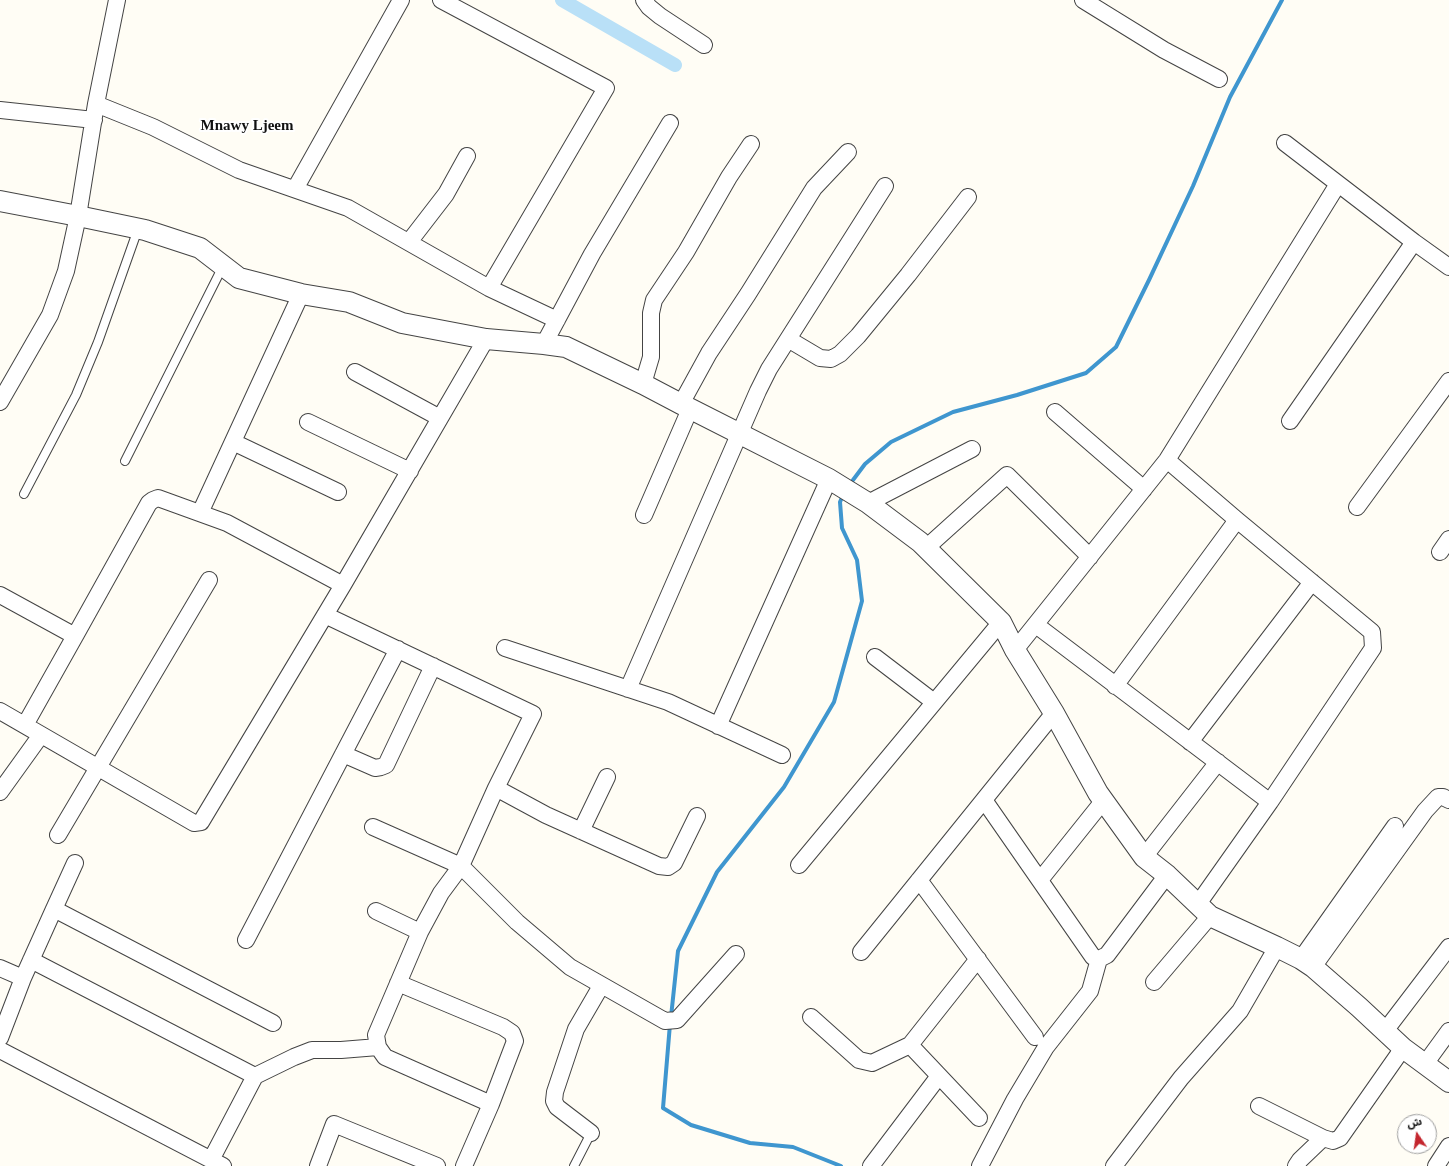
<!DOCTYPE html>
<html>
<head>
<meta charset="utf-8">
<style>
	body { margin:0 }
	#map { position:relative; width:1449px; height:1166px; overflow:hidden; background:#fffdf5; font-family:Georgia,"Noto Sans Arabic",serif }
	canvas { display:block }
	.north { position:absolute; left:1397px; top:1114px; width:40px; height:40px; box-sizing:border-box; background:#fff; border:1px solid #a0a0a0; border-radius:50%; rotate:347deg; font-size:11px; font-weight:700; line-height:16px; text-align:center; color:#111 }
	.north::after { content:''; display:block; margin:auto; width:14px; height:18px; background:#c4262e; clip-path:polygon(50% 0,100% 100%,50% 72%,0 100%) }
</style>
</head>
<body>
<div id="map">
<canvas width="1449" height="1166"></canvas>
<div class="north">ش</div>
</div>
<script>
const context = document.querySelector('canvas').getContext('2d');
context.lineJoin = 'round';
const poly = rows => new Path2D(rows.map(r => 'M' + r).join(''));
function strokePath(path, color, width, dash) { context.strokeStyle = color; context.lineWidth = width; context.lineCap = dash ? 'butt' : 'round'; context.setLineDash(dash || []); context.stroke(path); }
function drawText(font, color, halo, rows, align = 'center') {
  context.font = font + ' Georgia,serif'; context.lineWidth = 4; context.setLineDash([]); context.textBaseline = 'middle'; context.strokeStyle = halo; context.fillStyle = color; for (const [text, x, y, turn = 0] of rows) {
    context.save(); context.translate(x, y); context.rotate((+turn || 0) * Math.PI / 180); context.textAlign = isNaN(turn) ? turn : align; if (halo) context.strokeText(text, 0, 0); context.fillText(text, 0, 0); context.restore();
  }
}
strokePath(poly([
	[853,480,865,464,891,442,953,412,1017,395,1086,373,1116,347,1149,280,1193,186,1230,97,1282,0],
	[671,1017,678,951,717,872,784,787,834,702,862,601,857,560,842,528,840,502,843,495],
	[670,1024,663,1108,691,1125,750,1143,793,1147,841,1166]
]), '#3f96cf', 4);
strokePath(poly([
	[562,0,675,65]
]), '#b9e0f7', 14);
const service = poly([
	[125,461,223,266],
	[24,494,76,395,98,342,138,229],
	[574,1166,591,1133]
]);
const minor = poly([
	[441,0,606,88,489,288],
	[644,0,649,7,660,16,704,45],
	[1083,0,1164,50,1219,79],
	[96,104,153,127,239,170,348,208,489,288,557,320],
	[0,110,94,120],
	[1285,143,1414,242,1449,267],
	[295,189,401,0],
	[409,242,446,194,467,156],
	[788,339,820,358,831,359,840,354,858,336,908,275,968,197],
	[544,344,592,254,670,123],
	[355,372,440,418],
	[643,384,651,357,651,313,654,300,686,252,729,177,751,144],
	[0,402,50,315,66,271,78,216,96,104,117,0],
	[681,404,709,353,748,294,814,188,848,152],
	[1055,412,1144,489],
	[1290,421,1414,242],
	[308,422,410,471],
	[233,442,338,492],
	[1167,460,1237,520,1372,632,1373,648,1270,802,1198,904],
	[868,503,972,449],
	[1357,507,1449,381],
	[200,513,301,294],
	[644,515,690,409],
	[926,548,1007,475,1090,557],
	[1440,552,1449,539],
	[0,595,75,636,25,725],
	[325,615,533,714,496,788,461,866,441,893,420,932,376,1035,378,1047,385,1057,491,1104],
	[1036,625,1270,802],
	[75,636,149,503,153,500,158,498,227,523,343,585],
	[505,648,668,702,782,755],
	[1015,650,1167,460,1338,184],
	[875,657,934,702],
	[1115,686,1237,520],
	[628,689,758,391,769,369,885,186],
	[0,711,194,823,201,822,343,585,486,339],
	[718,726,829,479],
	[1190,742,1312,582],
	[343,754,375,768,381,767,386,765,433,666],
	[496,788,546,815,659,866,668,867,674,863,697,816],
	[0,792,41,735],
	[984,800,1093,957,1099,959,1107,955,1167,875],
	[373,827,461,866,517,922,570,967,665,1021,677,1020,736,954],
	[581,831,607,777],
	[58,835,209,580],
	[1144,857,1218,762],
	[799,865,1001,622],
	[919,880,1035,1037],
	[1040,880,1104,800],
	[54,909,75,863],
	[376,911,420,932],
	[246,940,398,649],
	[861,952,1054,713],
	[1301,959,1395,826],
	[31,960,255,1076,294,1057,312,1050,341,1050,378,1047],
	[1313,967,1425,811,1438,797,1443,797,1449,800],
	[0,968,23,978],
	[1154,982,1210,916],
	[398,983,503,1027,512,1033,515,1041,491,1104,464,1166],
	[811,1017,859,1060,872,1063,910,1045,978,959],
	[1385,1031,1449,947],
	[0,1038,23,978,54,909,273,1023],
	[910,1045,979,1118],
	[0,1050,223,1166],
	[1425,1064,1449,1031],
	[1259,1106,1323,1138,1333,1141,1340,1138,1403,1048],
	[591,1133,557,1107,554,1101,555,1092,576,1029,601,986],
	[211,1160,255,1076],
	[318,1166,334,1124,437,1166],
	[871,1166,939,1076],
	[980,1166,1015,1099,1046,1047,1090,991,1099,959],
	[1114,1166,1181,1078,1240,1011,1277,947],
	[1296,1166,1300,1160,1323,1138],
	[1436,1166,1449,1146]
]);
const tertiary = poly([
	[0,201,78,216,145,230,200,248,239,278,301,294,349,302,402,323,486,339,544,344,566,347,643,384,681,404,829,479,868,503,920,542,1001,622,1015,650,1054,713,1098,793,1144,857,1167,875,1210,916,1277,947,1301,959,1313,967,1359,1007,1403,1048,1449,1082]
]);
strokePath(service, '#444', 10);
strokePath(minor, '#444', 18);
strokePath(tertiary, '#444', 22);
strokePath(service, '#fff', 8);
strokePath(minor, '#fff', 16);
strokePath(tertiary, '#fff', 20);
drawText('bold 15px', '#111', '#fff', [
	["Mnawy Ljeem",247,126]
]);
</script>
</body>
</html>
